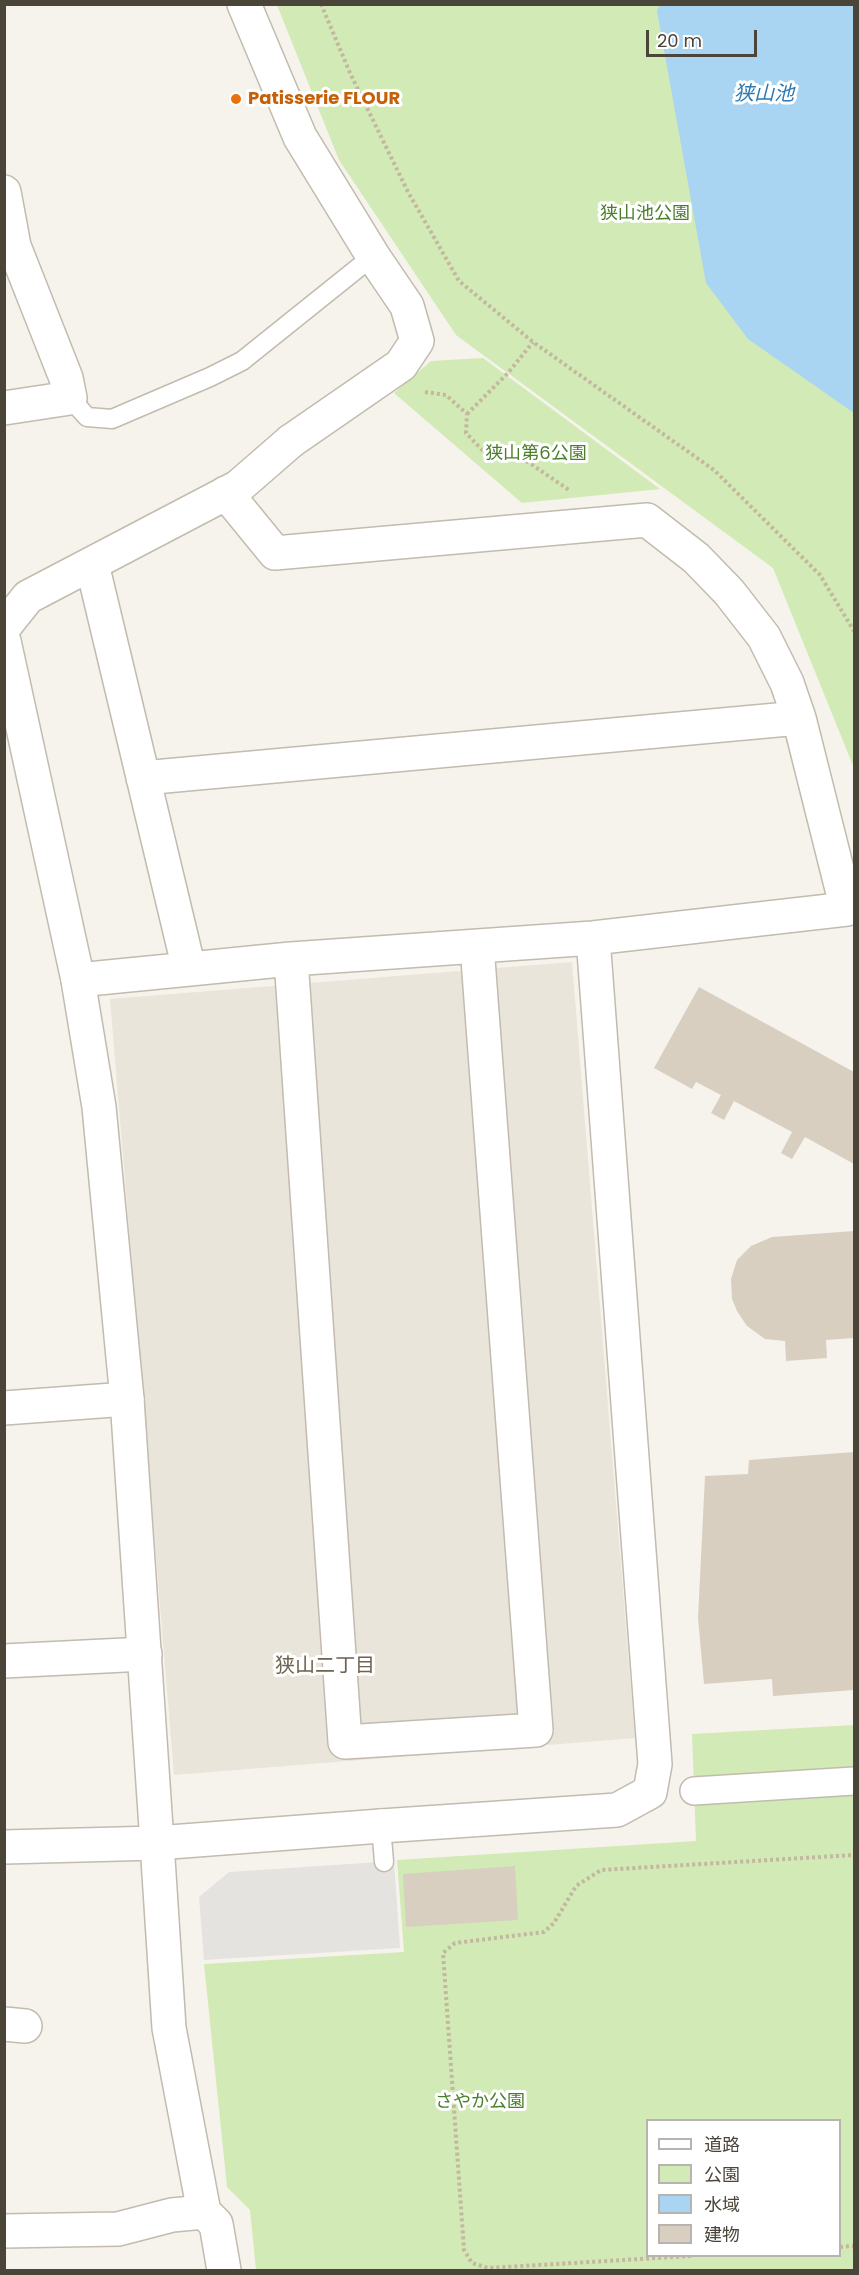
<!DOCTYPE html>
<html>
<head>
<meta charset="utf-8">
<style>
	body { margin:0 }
	#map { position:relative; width:859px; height:2275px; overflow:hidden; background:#f6f3ec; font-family:Poppins,"Noto Sans JP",sans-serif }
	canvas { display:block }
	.frame { position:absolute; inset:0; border:6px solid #4b4439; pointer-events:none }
	.legend { position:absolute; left:646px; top:2119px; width:195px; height:138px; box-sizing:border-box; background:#fff; border:2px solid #b7b4b0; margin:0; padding:8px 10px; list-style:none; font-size:18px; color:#4b4439 }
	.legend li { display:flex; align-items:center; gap:12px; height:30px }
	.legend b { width:30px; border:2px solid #b7b4b0 }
	.scale { position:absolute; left:646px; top:30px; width:111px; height:27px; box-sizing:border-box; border:3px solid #4b4439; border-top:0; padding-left:8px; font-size:18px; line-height:21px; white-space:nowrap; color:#4b4439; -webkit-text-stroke:4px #fff; paint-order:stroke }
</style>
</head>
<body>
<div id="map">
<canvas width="859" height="2275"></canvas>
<div class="frame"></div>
<ul class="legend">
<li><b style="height:8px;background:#fff"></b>道路</li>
<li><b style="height:16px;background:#d2eab5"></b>公園</li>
<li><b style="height:16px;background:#a9d4f2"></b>水域</li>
<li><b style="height:16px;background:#d8cfc1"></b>建物</li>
</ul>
<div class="scale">20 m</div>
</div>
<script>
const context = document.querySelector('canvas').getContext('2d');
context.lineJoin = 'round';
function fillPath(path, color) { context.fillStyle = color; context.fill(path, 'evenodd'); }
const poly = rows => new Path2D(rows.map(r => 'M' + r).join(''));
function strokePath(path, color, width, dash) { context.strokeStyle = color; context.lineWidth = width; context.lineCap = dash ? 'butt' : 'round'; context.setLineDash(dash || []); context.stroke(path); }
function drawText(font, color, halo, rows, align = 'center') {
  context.font = font + ' Poppins,"Noto Sans JP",sans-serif'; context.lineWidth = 6; context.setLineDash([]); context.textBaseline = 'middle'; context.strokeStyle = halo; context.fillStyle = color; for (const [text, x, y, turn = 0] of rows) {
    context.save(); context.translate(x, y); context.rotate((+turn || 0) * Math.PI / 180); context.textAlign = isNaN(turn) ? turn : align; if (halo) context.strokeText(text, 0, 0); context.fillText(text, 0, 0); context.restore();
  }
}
fillPath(poly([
	[572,962,635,1738,174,1775,110,999]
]), '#eae5da');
fillPath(poly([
	[277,5,854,5,854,768,773,568,456,335,339,160],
	[483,358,660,489,522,503,394,393,431,361],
	[854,1725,854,2270,256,2270,250,2210,227,2187,204,1964,404,1952,397,1860,696,1841,692,1734],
	[648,2120,840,2120,840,2256,648,2256]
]), '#d2eab5');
fillPath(poly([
	[394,1861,400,1948,204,1960,199,1897,229,1872]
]), '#e5e3e0');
fillPath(poly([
	[660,4,854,5,854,413,748,339,706,283,657,11]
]), '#a9d4f2');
fillPath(poly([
	[699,987,854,1072,854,1164,805,1137,792,1159,781,1153,792,1132,734,1101,724,1120,711,1113,721,1095,696,1082,692,1089,654,1068],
	[854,1231,854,1338,826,1340,827,1358,786,1361,785,1341,765,1339,747,1326,737,1311,732,1299,731,1279,737,1260,751,1246,772,1237],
	[854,1452,854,1690,773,1696,772,1679,704,1684,698,1618,705,1476,748,1474,749,1460],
	[515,1866,518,1920,406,1927,403,1874]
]), '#d8cfc1');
const service = poly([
	[70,398,87,417,112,419,210,377,242,361,373,256],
	[381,1826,384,1862]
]);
const pedestrian = poly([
	[694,1791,854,1781]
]);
const minor = poly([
	[244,4,300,137,373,256,407,306,417,341,401,365,291,441],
	[4,192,14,246,66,378,70,398,4,408],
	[92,564,189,969],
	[143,778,799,718],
	[291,959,345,1742,536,1730,477,946],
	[78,980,291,959,593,938,847,909,799,718,787,683,764,637,729,592,696,558,647,520,275,553,226,493],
	[4,1408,127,1399],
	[4,1661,145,1654],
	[381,1826,617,1810,650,1792,655,1764,593,938],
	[157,1843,169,2028,204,2212,216,2224,224,2270],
	[4,2024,25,2026],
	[4,2231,118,2229,172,2215,204,2212]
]);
const tertiary = poly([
	[4,627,28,597,238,487,291,441],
	[4,641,78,980,99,1107,127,1399,157,1843],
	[4,1847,157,1843,381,1826]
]);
strokePath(service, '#c2bbae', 21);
strokePath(pedestrian, '#c2bbae', 30);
strokePath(minor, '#c2bbae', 36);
strokePath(tertiary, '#c2bbae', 36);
strokePath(poly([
	[321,4,350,73,408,192,459,281,533,342,714,470,820,575,854,631],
	[425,392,446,395,467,414,466,433,485,453,528,462,569,490],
	[467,414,508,373,533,342],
	[840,2247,854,2246],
	[691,2256,488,2268,472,2263,464,2250,443,1953,455,1943,544,1932,554,1923,576,1886,601,1870,854,1855]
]), '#c4b79f', 4, [3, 3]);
strokePath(service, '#fff', 18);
strokePath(pedestrian, '#fff', 27);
strokePath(minor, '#fff', 33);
strokePath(tertiary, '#fff', 33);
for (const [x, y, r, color] of [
	[236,99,6,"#e8710a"]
]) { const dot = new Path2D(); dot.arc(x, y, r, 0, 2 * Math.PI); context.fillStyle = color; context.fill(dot); strokePath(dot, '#fff', 2); }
drawText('bold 18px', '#c56008', '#fff', [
	["Patisserie FLOUR",248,99]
], 'left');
drawText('18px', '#4a7f2a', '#fff', [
	["狭山池公園",645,214],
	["狭山第6公園",536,454],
	["さやか公園",480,2102]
]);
drawText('italic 20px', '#2e7ab2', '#fff', [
	["狭山池",764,95]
]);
drawText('20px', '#6e6250', '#fff', [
	["狭山二丁目",325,1667]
]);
</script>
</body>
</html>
